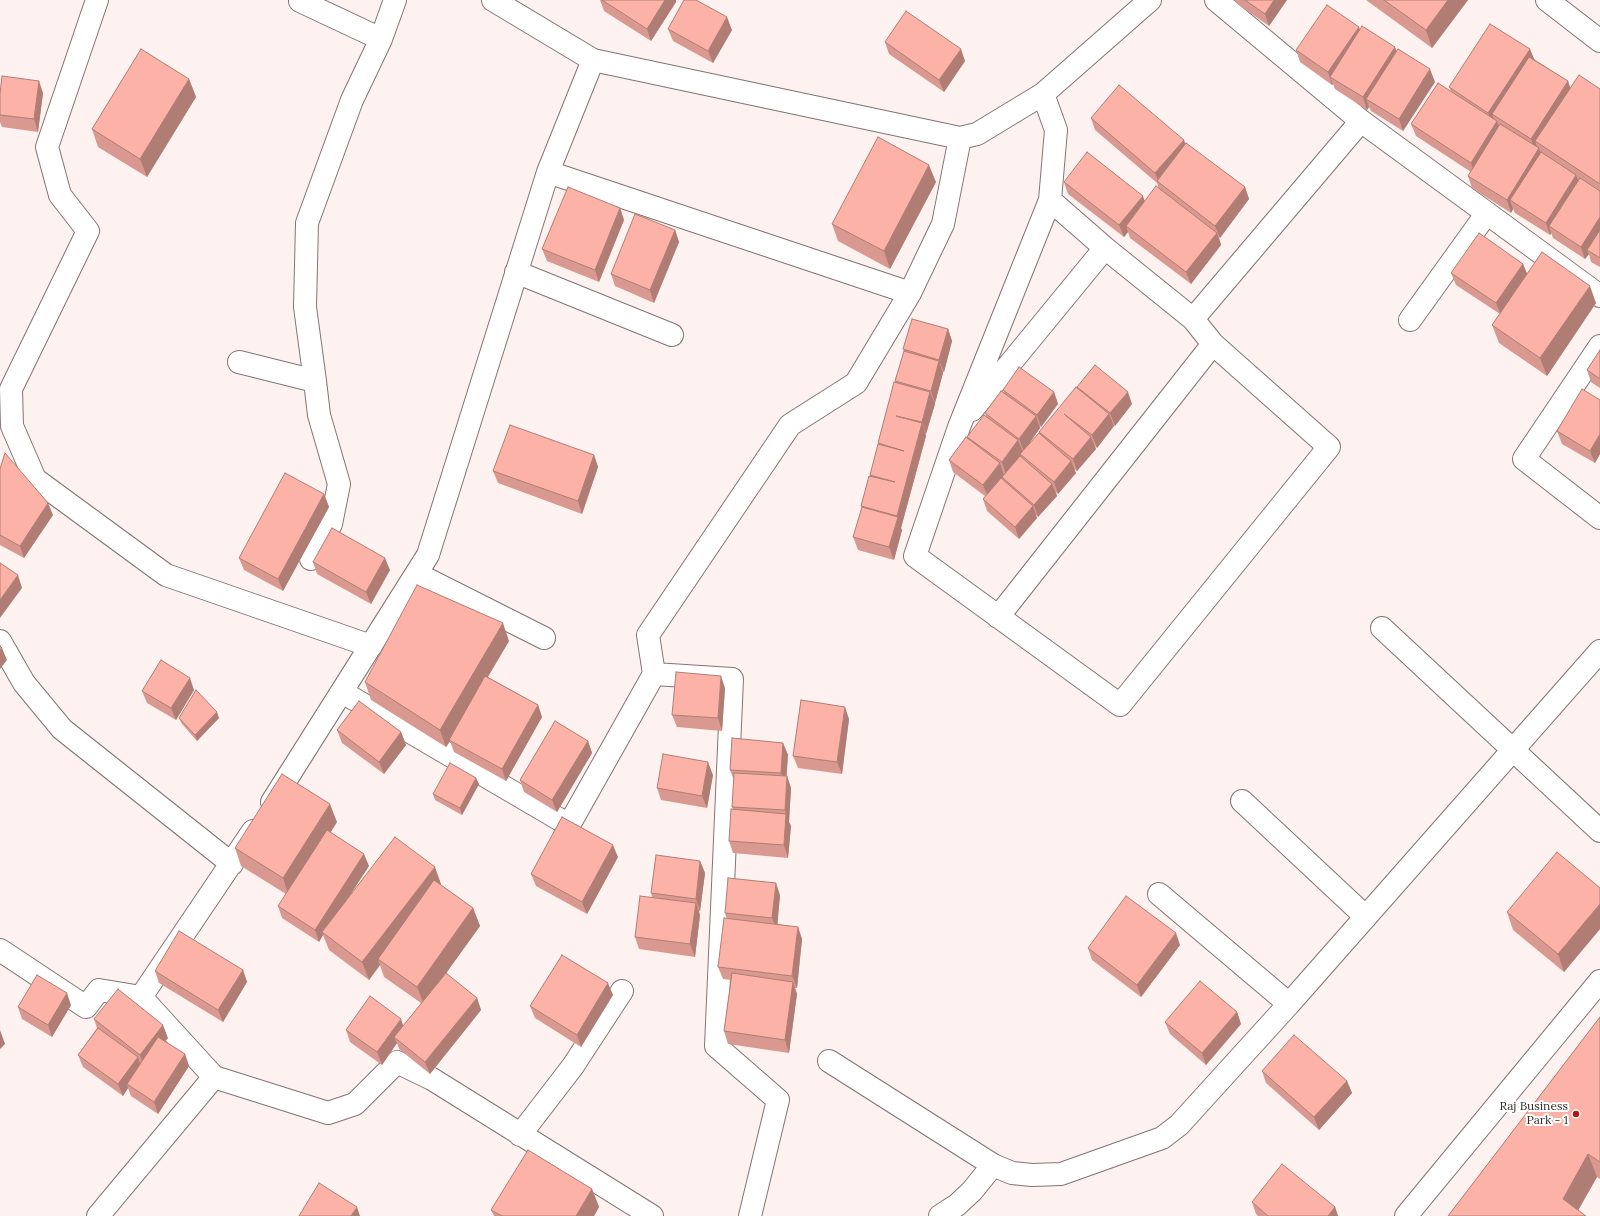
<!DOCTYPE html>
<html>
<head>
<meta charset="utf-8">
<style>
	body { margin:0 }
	canvas { display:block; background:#fdf2f0 }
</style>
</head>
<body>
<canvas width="1600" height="1216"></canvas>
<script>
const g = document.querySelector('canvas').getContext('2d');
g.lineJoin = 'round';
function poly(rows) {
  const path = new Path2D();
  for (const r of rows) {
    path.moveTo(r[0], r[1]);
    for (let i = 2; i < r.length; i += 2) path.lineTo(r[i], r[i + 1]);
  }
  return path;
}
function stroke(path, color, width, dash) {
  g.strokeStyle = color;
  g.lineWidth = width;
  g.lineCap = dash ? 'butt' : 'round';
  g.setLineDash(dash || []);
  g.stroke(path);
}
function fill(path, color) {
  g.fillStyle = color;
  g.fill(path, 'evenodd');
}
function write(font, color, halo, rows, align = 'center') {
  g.font = font + ' Lora,serif';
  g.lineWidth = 4;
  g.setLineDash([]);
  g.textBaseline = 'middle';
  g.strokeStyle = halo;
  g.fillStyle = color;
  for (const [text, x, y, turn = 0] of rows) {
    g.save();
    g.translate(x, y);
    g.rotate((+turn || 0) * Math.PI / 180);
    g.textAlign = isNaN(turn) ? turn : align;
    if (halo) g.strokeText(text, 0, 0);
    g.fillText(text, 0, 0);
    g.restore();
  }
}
const street = poly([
	[97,0,47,147,60,195,88,231,11,389,12,426,35,479,166,575,371,646],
	[1216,0,1361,121,1600,296],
	[1547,0,1600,41],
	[300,1,381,39],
	[1043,94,1056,130,1050,200,959,427,915,556,1120,705,1329,447,1213,344,1193,319,1105,248,1050,200],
	[548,172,910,293],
	[516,272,672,335],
	[1193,319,1361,121],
	[1410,320,1487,213],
	[1600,346,1524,459,1600,518],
	[239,362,315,381],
	[972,410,1105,248],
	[311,559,331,524,339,484,319,415,315,381,305,307,307,223,352,100,381,39,395,0],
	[417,574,544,638],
	[998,617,1213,344],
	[1382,628,1600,831],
	[0,641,24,683,62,729,232,864],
	[654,674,732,679,716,1046,778,1100,750,1216],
	[342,692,569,825,654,674,648,635,790,425,856,383,910,293,943,224,960,138],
	[1242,801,1366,917],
	[272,802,428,555,548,172,593,60],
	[253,831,141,997,214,1077,328,1113,355,1104,397,1062,432,1079,652,1216],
	[1159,894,1289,1004,1600,651],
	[0,950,86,1007,99,990,141,997],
	[829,1061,993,1165,1012,1173,1032,1175,1061,1174,1162,1138,1179,1125,1289,1004],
	[520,1135,573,1066,622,991],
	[98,1216,214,1077],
	[940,1216,957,1205,972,1191,993,1165],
	[1406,1216,1600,981]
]);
const secondary = poly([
	[493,0,593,60,960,138,977,134,1043,94,1150,0]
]);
const wall = poly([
	[600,0,676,0,676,2,651,41,604,11],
	[1235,0,1287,0,1269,26,1236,3],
	[1366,0,1468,0,1432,48],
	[668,29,732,30,713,63,673,41],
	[1360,29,1397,51,1435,82,1403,131,1371,111,1369,107,1367,110,1335,89,1333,84,1332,85,1300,62,1296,50],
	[885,42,965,61,944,92,889,54],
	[1534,59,1568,81,1570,88,1600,89,1600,267,1591,262,1589,254,1585,259,1553,238,1551,233,1550,235,1515,213,1513,209,1511,213,1472,188,1468,176,1471,172,1416,136,1411,124,1451,91,1449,87],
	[189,79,196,97,147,177,98,147,92,129],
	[43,93,38,132,2,127,0,122,0,94],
	[1091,118,1185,144,1245,187,1249,199,1220,238,1219,237,1221,245,1191,284,1130,238,1128,232,1124,237,1068,194,1064,182,1144,201,1159,189,1157,183,1095,130],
	[936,182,890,269,838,241,832,224],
	[620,208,624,220,599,282,547,261,542,249],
	[675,230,679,242,654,303,615,286,611,274],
	[1523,264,1527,274,1596,303,1547,376,1499,343,1492,325,1500,314,1456,285,1451,273],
	[948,329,952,341,944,372,943,372,943,373,935,403,934,403,935,404,926,434,926,436,901,528,902,530,894,560,858,550,853,537,862,508,861,506,870,476,870,475,879,445,878,443,904,351,903,349],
	[1600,350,1600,388,1591,382,1587,370],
	[1077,387,1132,404,1115,426,1113,424,1114,426,1097,448,1095,446,1096,449,1077,471,1074,469,1076,473,1058,494,1056,492,1057,496,1038,517,1036,515,1037,518,1019,539,987,511,983,499,985,496,953,472,949,460,968,439,967,437,986,416,985,413,1004,392,1003,390,1054,392,1058,404,1041,427,1040,426,1040,428,1026,448,1040,434,1039,432,1078,389],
	[1600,400,1600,454,1595,463,1562,444,1557,431],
	[594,455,598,467,582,514,498,483,493,471],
	[0,469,53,515,24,558,0,545],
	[324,494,329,507,283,591,244,570,239,558],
	[313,562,390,570,371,604,317,574],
	[509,641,488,677,538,705,542,717,506,781,454,752,450,741,446,747,371,700,365,682],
	[725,688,722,731,677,727,672,715],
	[194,690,176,720,147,703,142,691],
	[179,718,219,718,197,741,182,724],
	[849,719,842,774,798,768,793,756],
	[337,730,401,732,406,745,384,774,342,743],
	[588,741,592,753,557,812,524,792,520,780],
	[783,743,788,755,786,776,787,776,791,788,789,822,791,826,788,858,733,853,729,841,733,809,732,807,734,780,730,770],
	[713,775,707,808,661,800,657,788],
	[476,778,479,784,462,815,435,800,433,794],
	[337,822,331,832,369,866,346,900,441,884,441,885,473,908,480,926,446,973,477,998,481,1010,430,1074,399,1049,397,1043,382,1065,350,1042,346,1030,404,1025,421,1003,384,977,380,965,369,980,329,950,323,935,319,942,282,918,278,906,286,894,241,866,235,848],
	[618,857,587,914,536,886,531,874],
	[700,861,705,873,700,911,699,911,700,915,695,957,639,949,635,937,652,897,651,893],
	[1600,888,1600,929,1564,972,1513,930,1507,912],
	[780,895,777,924,798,927,802,939,797,988,795,988,797,994,789,1053,728,1044,724,1031,731,980,723,979,718,967,727,919,725,913],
	[1180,945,1141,997,1092,960,1088,948],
	[243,970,247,982,223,1022,159,983,155,971],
	[613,995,581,1047,535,1018,530,1006],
	[71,1005,52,1037,22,1019,18,1007],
	[1237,1012,1241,1024,1206,1065,1170,1034,1165,1022],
	[1600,1017,1600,1179,1597,1177,1578,1210,1448,1216],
	[94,1019,168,1038,165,1041,185,1054,189,1066,158,1114,131,1096,128,1088,123,1096,83,1067,78,1055,97,1028],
	[1262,1071,1347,1081,1352,1093,1319,1130,1266,1083],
	[592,1189,599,1207,594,1216,494,1216,491,1210],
	[1252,1202,1335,1207,1338,1216,1258,1216,1256,1214]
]);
const shadedWall = poly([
	[665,0,676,0,676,2,651,41,647,29],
	[1274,0,1287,0,1269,26,1265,14],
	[1448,0,1468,0,1432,48,1426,30],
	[727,17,732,30,713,63,708,51],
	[1359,27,1364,39,1330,77,1333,84,1332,85,1328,72],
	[1395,47,1400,59,1366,99,1369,107,1367,110,1363,97],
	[961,49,965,61,944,92,939,80],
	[1530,49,1535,61,1492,114,1495,121,1493,125,1488,113],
	[1430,69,1435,82,1403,131,1399,119],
	[189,79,196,97,147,177,140,159],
	[39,81,43,93,38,132,34,119],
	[1568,81,1572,93,1535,141,1537,147,1535,151,1531,139],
	[1497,121,1502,134,1475,175,1471,163],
	[1184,140,1188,152,1159,182,1155,173],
	[1539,148,1543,160,1510,200,1513,209,1511,213,1507,200],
	[929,165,936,182,890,269,884,251],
	[1576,175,1581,187,1549,226,1551,233,1550,235,1546,223],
	[1245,187,1249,199,1220,238,1215,226],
	[1143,196,1147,208,1126,226,1128,232,1124,237,1119,225],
	[620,208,624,220,599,282,595,270],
	[1600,217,1600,236,1587,250,1589,254,1585,259,1581,247],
	[675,230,679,242,654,303,650,290],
	[1217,233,1221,245,1191,284,1186,272],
	[1523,264,1528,276,1501,315,1496,303],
	[1590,286,1596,303,1547,376,1540,358],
	[948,329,952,341,944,372,939,360],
	[939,361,943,373,935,403,931,391],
	[930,392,935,404,926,434,922,422],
	[1054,392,1058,404,1041,427,1037,415],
	[1128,392,1132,404,1115,426,1110,413],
	[1109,414,1114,426,1097,448,1092,435],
	[1036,416,1040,428,1024,451,1019,439],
	[922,423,926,436,901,528,902,530,894,560,889,547,898,518,897,516],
	[1600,434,1600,454,1595,463,1590,451],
	[1091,437,1096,449,1077,471,1073,459],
	[1018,440,1023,452,1006,475,1002,462],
	[594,455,598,467,582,514,578,501],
	[1071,461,1076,473,1058,494,1054,482],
	[1000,463,1004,475,988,497,983,485],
	[1052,484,1057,496,1038,517,1034,505],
	[324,494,329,507,283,591,278,579],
	[48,503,53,515,24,558,20,546],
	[1033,506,1037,518,1019,539,1015,527],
	[385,558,390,570,371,604,366,592],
	[18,575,22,588,0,618,0,600],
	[503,623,509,641,450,740,449,740,450,741,446,747,440,730],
	[2,648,7,660,0,669,0,651],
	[721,676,725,688,722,731,718,718],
	[190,678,194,690,176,720,171,708],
	[538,705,542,717,506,781,502,769],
	[845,707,849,719,842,774,837,762],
	[217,712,219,718,197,741,195,735],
	[401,732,406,745,384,774,379,762],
	[588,741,592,753,557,812,552,800],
	[783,743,788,755,786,785,781,773],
	[708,762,713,775,707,808,702,796],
	[787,776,791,788,789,822,791,826,788,858,784,845,786,814,785,810],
	[476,778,479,784,462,815,460,808],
	[330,804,337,822,289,896,283,878],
	[613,845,618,857,587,914,582,902],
	[364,854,369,866,325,934,322,932,323,935,319,942,315,930],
	[700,861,705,873,700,911,696,899],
	[435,867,441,884,382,962,378,959,380,965,369,980,362,962],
	[776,883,780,895,777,930,772,918],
	[696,903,700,915,695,957,690,944],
	[1600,904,1600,929,1564,972,1558,954],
	[473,908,480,926,424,1004,417,987],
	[798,927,802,939,797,988,792,976],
	[1176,933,1180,945,1141,997,1137,985],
	[243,970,247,982,223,1022,218,1010],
	[793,982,797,994,789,1053,785,1040],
	[608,983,613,995,581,1047,577,1035],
	[67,993,71,1005,52,1037,48,1025],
	[477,998,481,1010,430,1074,425,1062],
	[1237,1012,1241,1024,1206,1065,1202,1053],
	[401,1019,405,1031,394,1037,397,1043,382,1065,377,1052],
	[163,1025,168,1038,144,1068,140,1055],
	[0,1030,5,1044,0,1049],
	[185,1054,189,1066,158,1114,154,1102],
	[138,1057,142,1069,127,1084,128,1088,123,1096,118,1084],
	[1347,1081,1352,1093,1319,1130,1314,1117],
	[1588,1154,1597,1177,1575,1216,1563,1199],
	[592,1189,599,1207,594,1216,576,1216],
	[357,1207,360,1216,351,1216],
	[1335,1207,1338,1216,1328,1216]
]);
const building = poly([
	[602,0,665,0,647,29,602,0],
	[684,0,696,0,727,17,708,51,668,29,684,0],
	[1245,0,1274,0,1265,14,1245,0],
	[1384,0,1448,0,1426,30,1384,0],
	[1327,5,1359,27,1328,72,1296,50,1327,5],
	[906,11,961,49,939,80,885,42,906,11],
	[1490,24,1530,49,1488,113,1449,87,1490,24],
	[1362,26,1395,47,1363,97,1330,77,1362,26],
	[141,49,189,79,140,159,92,129,141,49],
	[1398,49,1430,69,1399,119,1366,99,1398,49],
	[1529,57,1568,81,1531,139,1492,114,1529,57],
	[1579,75,1600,89,1600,184,1535,141,1579,75],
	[2,76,39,81,34,119,0,115,0,94,2,76],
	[1438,83,1497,121,1471,163,1411,124,1438,83],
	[1119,85,1184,140,1155,173,1091,118,1119,85],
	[1500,124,1539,148,1507,200,1468,176,1500,124],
	[878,137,929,165,884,251,832,224,878,137],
	[1186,143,1245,187,1215,226,1157,181,1186,143],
	[1087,152,1143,196,1119,225,1064,182,1087,152],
	[1541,152,1576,175,1546,223,1510,200,1541,152],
	[1580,178,1600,191,1600,217,1581,247,1549,226,1580,178],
	[1156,186,1217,233,1186,272,1126,226,1156,186],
	[568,187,620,208,595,270,542,249,568,187],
	[635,214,675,230,650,290,611,274,635,214],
	[1600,230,1600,258,1587,250,1600,230],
	[1479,233,1523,264,1496,303,1451,273,1479,233],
	[1542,252,1590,286,1540,358,1492,325,1542,252],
	[912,319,948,329,939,360,903,349,912,319],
	[1600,350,1600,379,1587,370,1600,350],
	[904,351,939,361,931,391,895,381,904,351],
	[1095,365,1128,392,1110,413,1077,387,1095,365],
	[1019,367,1054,392,1037,415,1003,390,1019,367],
	[894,382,930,392,922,422,896,416,922,423,897,516,861,506,869,476,895,482,870,475,878,444,904,451,878,443,894,382],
	[1076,387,1109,414,1092,435,1064,414,1091,437,1073,459,1039,432,1076,387],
	[1582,389,1600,400,1600,434,1590,451,1557,431,1582,389],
	[1001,391,1036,416,1019,439,985,413,1001,391],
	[984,415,1018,440,1002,462,967,437,984,415],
	[510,425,594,455,578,501,493,471,510,425],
	[1039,433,1071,461,1054,482,1020,454,1039,433],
	[966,437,1000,463,983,485,949,460,966,437],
	[5,453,48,503,20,546,0,535,0,469,5,453],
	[1020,456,1052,484,1034,505,1002,477,1020,456],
	[285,473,324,494,278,579,239,558,285,473],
	[1001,478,1033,506,1015,527,983,499,1001,478],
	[862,507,898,517,889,547,853,537,862,507],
	[332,528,385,558,366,592,313,562,332,528],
	[0,563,18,575,0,600,0,563],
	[417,585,503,623,440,730,365,682,417,585],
	[0,646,2,648,0,651,0,646],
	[161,660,190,678,171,708,142,691,161,660],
	[676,672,721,676,718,718,672,715,676,672],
	[485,676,538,705,502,769,449,740,485,676],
	[196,690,217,712,195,735,179,718,196,690],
	[801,700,845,707,837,762,793,756,801,700],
	[359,701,401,732,379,762,337,730,359,701],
	[555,721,588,741,552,800,520,780,555,721],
	[732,738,783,743,781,773,730,770,732,738],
	[663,754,708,762,702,796,657,788,663,754],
	[450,763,476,778,460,808,433,794,450,763],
	[734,773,787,776,785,810,732,807,734,773],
	[282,774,330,804,283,878,235,848,282,774],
	[731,809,786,814,784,845,729,841,731,809],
	[562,817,613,845,582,902,531,874,562,817],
	[327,830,364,854,315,930,278,906,327,830],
	[395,837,435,867,362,962,322,932,395,837],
	[1557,852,1600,888,1600,904,1558,954,1507,912,1557,852],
	[656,855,700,861,696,899,651,893,656,855],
	[728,878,776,883,772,918,725,913,728,878],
	[434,880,473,908,417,987,378,959,434,880],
	[640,896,696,903,690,944,635,937,640,896],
	[1126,896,1176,933,1137,985,1088,948,1126,896],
	[724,918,798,927,792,976,718,967,724,918],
	[179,931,243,970,218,1010,155,971,179,931],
	[562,955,608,983,577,1035,530,1006,562,955],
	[446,973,477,998,425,1062,394,1037,446,973],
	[732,973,793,982,785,1040,724,1031,732,973],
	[37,975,67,993,48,1025,18,1007,37,975],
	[1200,981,1237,1012,1202,1053,1165,1022,1200,981],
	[118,989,163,1025,140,1055,94,1019,118,989],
	[370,996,401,1019,377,1052,346,1030,370,996],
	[1600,1017,1600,1162,1588,1154,1563,1199,1586,1216,1448,1216,1600,1017],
	[98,1028,138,1057,118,1084,78,1055,98,1028],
	[1294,1035,1347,1081,1314,1117,1262,1071,1294,1035],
	[158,1037,185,1054,154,1102,127,1084,158,1037],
	[528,1150,592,1189,576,1216,502,1216,491,1210,528,1150],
	[1282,1164,1335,1207,1328,1216,1268,1216,1252,1202,1282,1164],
	[319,1183,357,1207,351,1216,299,1216,319,1183]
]);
const markers = [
	[1576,1114,4,"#ab1916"]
];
const poiNames = [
	["Raj Business",1568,1107],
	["Park - 1",1568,1121]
];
stroke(street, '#827573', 24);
stroke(secondary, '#827573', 24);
stroke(street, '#fff', 22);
stroke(secondary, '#fff', 22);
fill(wall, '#d99990');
fill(shadedWall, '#b07d75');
fill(building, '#fcb2a7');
stroke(building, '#b07d75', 1);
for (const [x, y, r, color] of markers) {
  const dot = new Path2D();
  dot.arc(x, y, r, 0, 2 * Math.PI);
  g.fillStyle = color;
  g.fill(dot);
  stroke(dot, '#fff', 1.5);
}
write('12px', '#342e2d', '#fff', poiNames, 'right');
</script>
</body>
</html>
